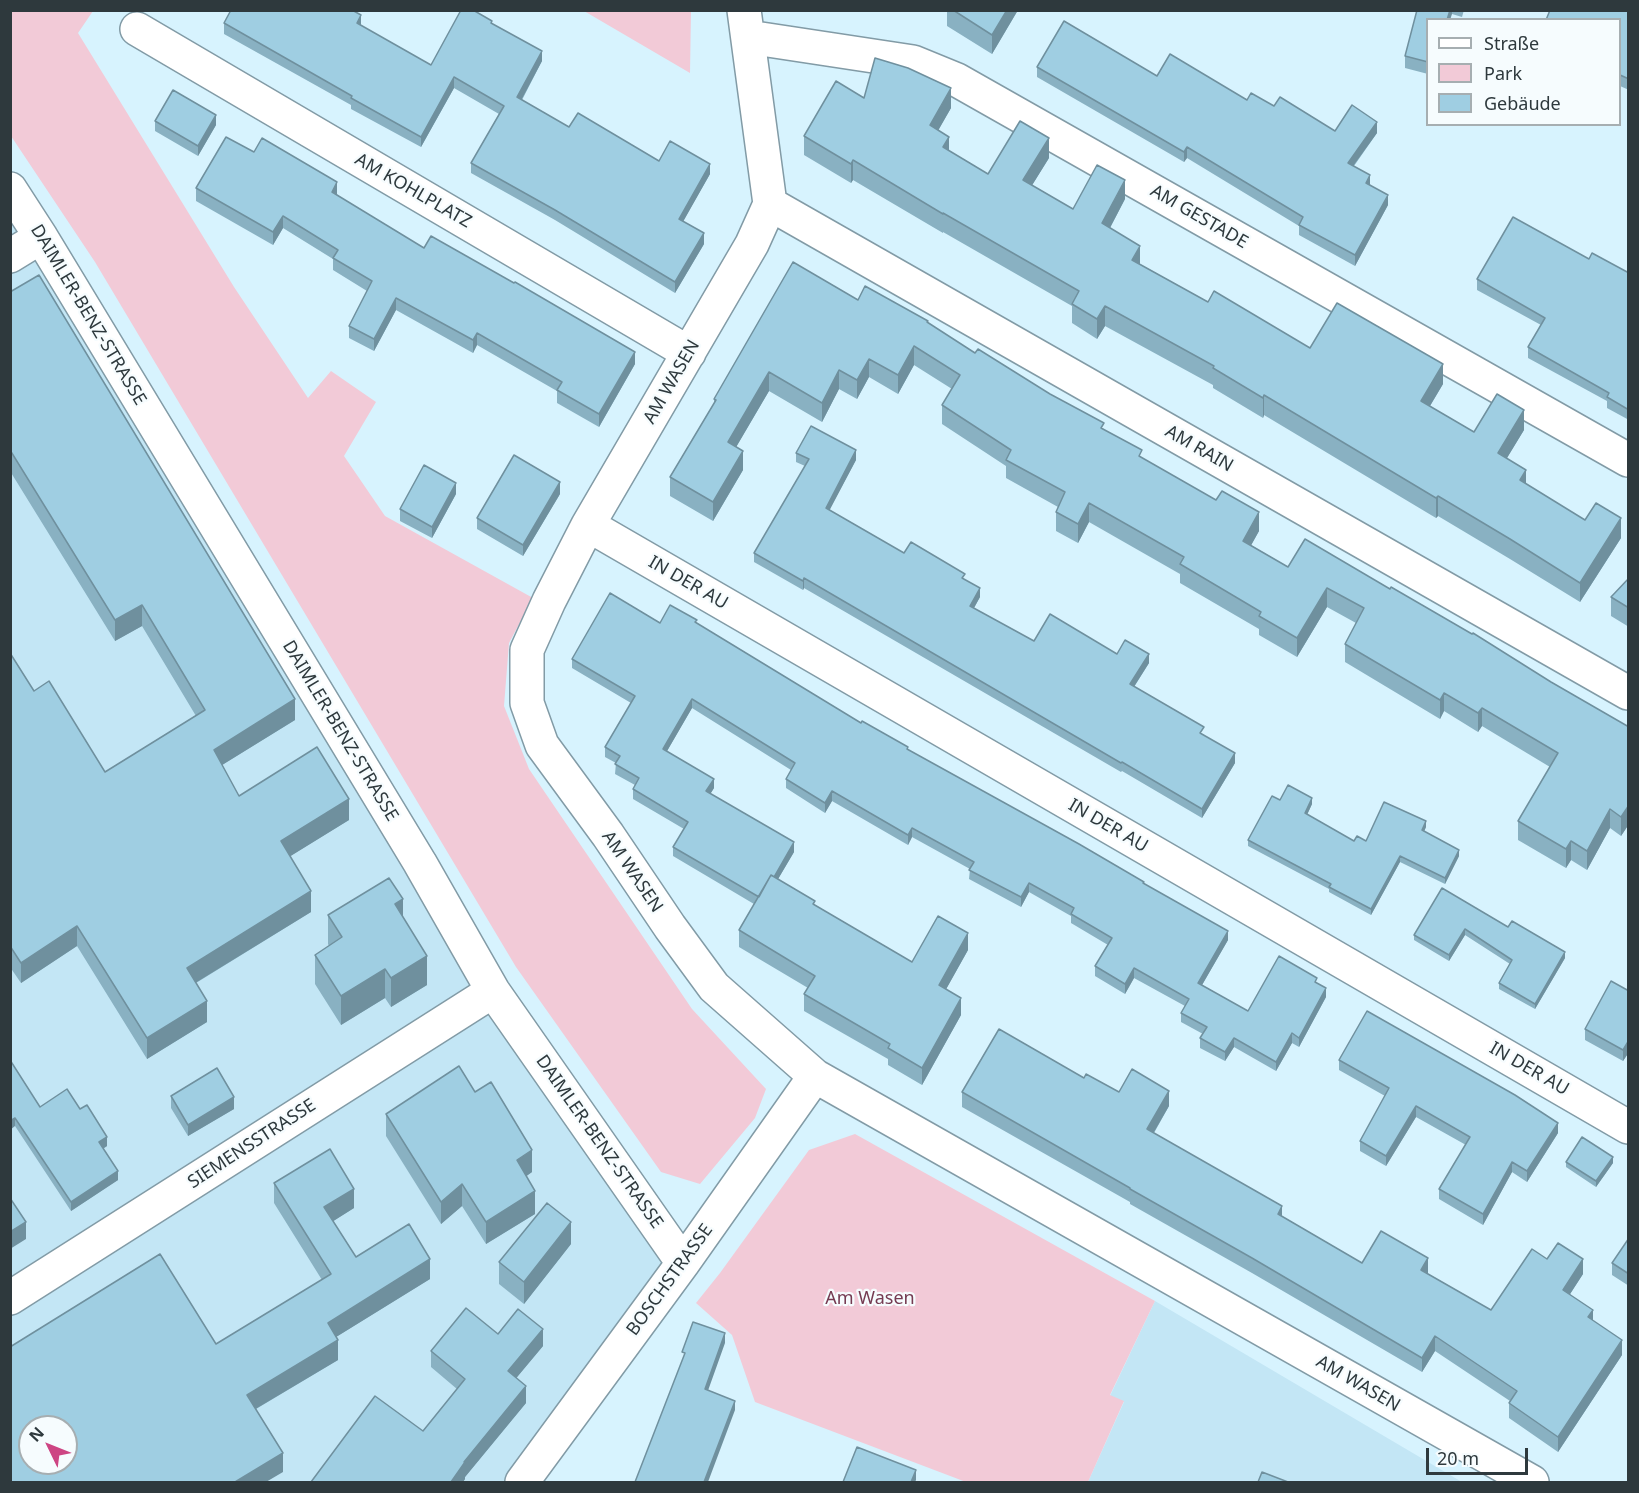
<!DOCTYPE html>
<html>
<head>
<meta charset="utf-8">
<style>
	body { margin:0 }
	#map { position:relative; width:1639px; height:1493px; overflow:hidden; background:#d7f3fe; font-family:"Noto Sans",sans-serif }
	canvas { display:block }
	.frame { position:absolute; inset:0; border:12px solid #2e393d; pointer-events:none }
	.legend { position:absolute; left:1426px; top:18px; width:195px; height:108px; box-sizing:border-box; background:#f6fcfe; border:2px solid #a6aeb1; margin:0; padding:8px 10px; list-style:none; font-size:18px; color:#2e393d }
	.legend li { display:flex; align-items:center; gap:12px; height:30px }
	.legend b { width:30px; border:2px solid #a6aeb1 }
	.north { position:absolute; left:18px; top:1415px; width:60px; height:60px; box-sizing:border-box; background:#f6fcfe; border:2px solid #a6aeb1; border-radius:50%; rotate:313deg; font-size:16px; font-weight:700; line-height:24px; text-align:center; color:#2e393d }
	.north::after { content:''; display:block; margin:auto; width:21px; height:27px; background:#cd4583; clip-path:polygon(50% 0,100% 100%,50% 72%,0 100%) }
	.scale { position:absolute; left:1426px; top:1448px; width:102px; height:27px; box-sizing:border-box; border:3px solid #2e393d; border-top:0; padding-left:8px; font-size:18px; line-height:21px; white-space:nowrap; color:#2e393d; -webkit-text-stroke:4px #f6fcfe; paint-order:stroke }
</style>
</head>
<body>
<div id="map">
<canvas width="1639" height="1493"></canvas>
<div class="frame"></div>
<ul class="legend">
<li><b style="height:8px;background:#fff"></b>Straße</li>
<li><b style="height:16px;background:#f2cad7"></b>Park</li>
<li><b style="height:16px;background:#9fcee2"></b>Gebäude</li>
</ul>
<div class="north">N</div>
<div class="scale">20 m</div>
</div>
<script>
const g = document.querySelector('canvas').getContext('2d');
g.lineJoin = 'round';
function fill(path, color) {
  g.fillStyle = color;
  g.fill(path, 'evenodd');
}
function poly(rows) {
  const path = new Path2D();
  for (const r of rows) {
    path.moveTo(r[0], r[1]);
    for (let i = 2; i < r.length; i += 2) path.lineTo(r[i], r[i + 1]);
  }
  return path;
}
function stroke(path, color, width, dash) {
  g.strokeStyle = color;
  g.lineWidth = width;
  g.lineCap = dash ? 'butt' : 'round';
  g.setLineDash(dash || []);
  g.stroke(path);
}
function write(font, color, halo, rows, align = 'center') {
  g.font = font + ' "Noto Sans",sans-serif';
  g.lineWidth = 4.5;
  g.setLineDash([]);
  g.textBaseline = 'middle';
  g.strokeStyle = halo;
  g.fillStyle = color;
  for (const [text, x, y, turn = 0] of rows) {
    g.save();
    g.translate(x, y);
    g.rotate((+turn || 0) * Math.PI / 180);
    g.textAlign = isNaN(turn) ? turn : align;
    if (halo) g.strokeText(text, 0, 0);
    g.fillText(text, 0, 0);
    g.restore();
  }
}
const built = poly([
	[11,204,683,1263,522,1482,11,1482],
	[30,1427,66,1427,66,1463,30,1463],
	[1155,1301,1462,1482,1088,1482,1124,1402,1110,1396]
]);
const green = poly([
	[10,11,93,11,78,33,234,287,308,398,331,371,376,402,344,456,385,516,533,598,509,643,504,706,529,769,692,1009,766,1089,755,1118,700,1184,661,1172,516,967,95,262,11,136],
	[584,11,691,11,690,73],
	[855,1134,1155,1301,1110,1395,1124,1401,1088,1482,966,1482,755,1402,732,1335,696,1303,720,1273,809,1150]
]);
const minor = poly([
	[744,10,770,204,752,244,588,525,549,601,527,650,527,703,542,745,608,835,670,927,714,987,815,1076,1532,1482],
	[137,29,689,353],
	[748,37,913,62,957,80,1628,460],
	[10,189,41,237,420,863,493,991,683,1263],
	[770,204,1628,693],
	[10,256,41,237],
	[588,525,1628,1127],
	[10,1298,493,991],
	[522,1482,683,1263,815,1076]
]);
const wall = poly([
	[947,10,1018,10,992,54,947,26],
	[1417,10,1464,10,1462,17,1452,14,1428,20,1428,74,1405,68,1405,56],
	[1629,10,1629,90,1620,86,1620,20],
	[224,23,361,26,431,65,492,24,542,61,522,100,569,127,659,161,710,174,683,221,704,244,675,293,555,220,471,173,471,163,499,114,454,88,421,147,351,109,351,105,224,34],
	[1037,67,1157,76,1274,106,1335,131,1377,133,1354,166,1388,205,1355,266,1299,235,1299,226,1187,158,1184,162,1037,77],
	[864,98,951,108,938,130,949,151,988,174,1049,158,1032,185,1073,209,1125,199,1110,228,1140,264,1208,302,1310,348,1443,384,1430,406,1474,432,1524,430,1506,459,1526,484,1585,520,1621,538,1580,602,1510,559,1438,516,1436,518,1264,415,1263,418,1213,388,1213,385,1105,326,1097,339,1072,323,1072,306,943,232,943,233,853,180,851,183,804,155,804,136],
	[155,121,216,125,198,156,155,131],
	[196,188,337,195,424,248,635,364,599,427,557,403,557,391,477,345,473,353,396,310,374,351,349,338,349,326,367,291,333,270,333,259,283,228,273,245,196,201],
	[1589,259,1629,273,1629,420,1607,408,1607,401,1528,358,1528,347,1541,325,1477,290,1477,279],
	[10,292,295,720,222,765,239,796,349,820,290,856,311,912,196,983,207,1022,147,1059,77,946,21,983,10,967,10,653,34,691,105,772,196,716,142,626,115,641,10,471],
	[858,300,928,323,975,353,1104,429,1142,458,1259,531,1251,545,1288,567,1390,589,1629,727,1629,824,1621,836,1610,828,1587,870,1571,860,1566,868,1518,840,1518,821,1550,767,1482,726,1478,732,1444,711,1440,719,1345,662,1345,644,1356,623,1327,607,1297,657,1259,635,1259,629,1180,583,1180,574,1089,522,1078,543,1056,531,1056,512,1058,507,1006,478,1006,466,942,424,942,405,952,389,914,365,898,394,869,377,857,399,839,389,822,422,769,391,736,447,743,470,713,521,670,496,670,477,714,403,714,399],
	[796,453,856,460,829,510,904,553,965,580,980,597,974,608,1034,641,1117,654,1149,663,1134,687,1204,735,1235,763,1202,818,1122,771,1121,772,804,588,803,590,754,562,754,553,805,466,796,462],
	[456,494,432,538,400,521,400,509],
	[560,494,523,556,477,529,477,518],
	[1629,578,1629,627,1611,616,1611,597],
	[660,623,697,623,861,723,1144,884,1228,940,1202,985,1248,1011,1317,983,1326,997,1299,1047,1292,1043,1276,1071,1234,1047,1225,1061,1200,1048,1200,1038,1203,1034,1181,1022,1181,1013,1185,1006,1134,978,1125,994,1095,976,1095,966,1108,945,1071,923,1071,916,1029,892,1021,907,969,879,970,869,912,837,908,845,832,801,825,813,786,788,786,779,791,770,692,708,667,751,714,788,710,794,794,852,778,879,815,905,912,962,968,950,946,989,961,1015,922,1085,888,1065,888,1059,804,1011,804,994,808,988,739,947,739,930,754,904,673,856,673,847,684,829,633,799,633,789,635,785,615,774,616,763,605,757,605,747,631,703,572,668,572,659],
	[1280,800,1312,804,1307,815,1354,841,1366,841,1426,827,1424,831,1459,856,1445,884,1400,862,1371,915,1329,892,1329,889,1248,846,1248,840],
	[1442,888,1508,927,1565,958,1535,1009,1499,989,1499,983,1510,964,1465,935,1449,961,1414,940,1414,935],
	[328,915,403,917,427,985,391,1007,385,998,341,1025,315,984,315,955,329,946,328,944],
	[1629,991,1629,1052,1623,1061,1585,1040,1585,1029],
	[10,1060,40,1107,80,1109,107,1146,103,1149,118,1180,71,1211,15,1126],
	[1339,1060,1558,1133,1527,1182,1512,1172,1483,1225,1439,1199,1439,1189,1466,1145,1416,1117,1386,1166,1360,1151,1360,1141,1385,1096,1339,1070],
	[1084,1078,1119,1092,1169,1106,1154,1133,1282,1216,1362,1263,1428,1273,1427,1273,1491,1310,1547,1259,1583,1274,1570,1294,1622,1355,1558,1452,1509,1418,1509,1403,1510,1401,1435,1351,1422,1372,1252,1273,1130,1204,1130,1202,962,1107,962,1092],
	[475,1092,532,1172,526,1176,535,1214,486,1244,462,1206,441,1224,386,1136,386,1114],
	[171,1096,234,1109,188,1136,171,1108],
	[1566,1162,1613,1163,1596,1187,1566,1167],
	[274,1183,354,1208,333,1221,356,1257,430,1279,336,1337,338,1360,256,1409,283,1472,216,1344,322,1280,274,1203],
	[1629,1238,1629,1286,1612,1275,1612,1263],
	[571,1244,524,1304,499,1284,499,1262],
	[498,1334,543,1346,516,1378,526,1403,465,1477,465,1479,463,1482,311,1482,423,1431,457,1389,431,1367,431,1351]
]);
const shadedWall = poly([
	[1007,10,1018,10,992,54,992,35],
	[1450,10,1452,10,1452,14,1450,20,1447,20],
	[361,15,361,26,357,23],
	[542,51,542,61,517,108,517,97],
	[454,77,454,88,421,147,421,137],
	[951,88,951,108,930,145,930,125],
	[216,115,216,125,198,156,198,146],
	[1377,122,1377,133,1348,173,1348,163],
	[949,137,949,157,943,147],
	[1049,138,1049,158,1023,200,1023,180],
	[1187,147,1187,158,1184,162,1184,152],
	[853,160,853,180,851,183,851,164],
	[710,164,710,174,679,229,679,219],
	[1370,175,1370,185,1366,183],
	[1125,180,1125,199,1102,243,1102,223],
	[337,182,337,195,332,192],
	[1388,195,1388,205,1355,266,1355,255],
	[283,216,283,228,273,245,273,232],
	[704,233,704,244,675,293,675,282],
	[1140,246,1140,265,1132,260],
	[396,298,396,310,374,351,374,339],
	[1105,306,1105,326,1097,339,1097,319],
	[477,333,477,345,473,353,473,340],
	[914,346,914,365,898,394,898,375],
	[635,352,635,364,599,427,599,414],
	[869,359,869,377,857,399,857,380],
	[1443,364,1443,384,1421,421,1421,401],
	[839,370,839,389,822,422,822,403],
	[769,372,769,391,728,461,728,442],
	[1264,395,1264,415,1263,418,1263,398],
	[1524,410,1524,430,1498,473,1498,453],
	[856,450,856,460,826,517,826,508],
	[743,451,743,470,713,521,713,502],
	[1526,470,1526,490,1520,480],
	[560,482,560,494,523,556,523,545],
	[456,483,456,494,432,538,432,527],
	[1438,496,1438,516,1436,518,1436,498],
	[1089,503,1089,522,1078,543,1078,524],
	[1259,512,1259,531,1243,560,1243,541],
	[1621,518,1621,538,1580,602,1580,583],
	[804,578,804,588,803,590,803,581],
	[980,588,980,597,970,615,970,606],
	[1327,588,1327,607,1297,657,1297,638],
	[142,605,142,626,115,641,115,620],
	[1149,654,1149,663,1130,693,1130,684],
	[1444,693,1444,711,1440,719,1440,700],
	[295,699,295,720,214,770,214,750],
	[692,699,692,708,663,758,663,749],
	[1482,708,1482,726,1478,732,1478,713],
	[1235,753,1235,763,1202,818,1202,809],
	[714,779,714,788,706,801,706,791],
	[832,791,832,801,825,813,825,803],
	[1312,798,1312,804,1305,819,1305,813],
	[349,799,349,820,281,862,281,841],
	[1629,805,1629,824,1621,836,1621,817],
	[1610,809,1610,828,1587,870,1587,851],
	[1426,821,1426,827,1422,836,1422,830],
	[912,828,912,837,908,845,908,835],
	[1571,841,1571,860,1566,868,1566,849],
	[794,842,794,852,761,908,761,898],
	[1459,850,1459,856,1445,884,1445,878],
	[1400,856,1400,862,1371,915,1371,909],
	[1029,883,1029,892,1021,907,1021,897],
	[311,891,311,912,187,988,187,968],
	[403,899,403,928,395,904],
	[77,926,77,946,21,983,21,963],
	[1465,929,1465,935,1449,961,1449,955],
	[1228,931,1228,940,1198,992,1198,983],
	[968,933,968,950,939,1002,939,985],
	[1565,952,1565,958,1535,1009,1535,1004],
	[427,956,427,985,391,1007,391,978],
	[1134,968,1134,978,1125,994,1125,984],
	[385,969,385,998,341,1025,341,996],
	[1326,988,1326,997,1299,1047,1299,1038],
	[961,998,961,1015,922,1085,922,1068],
	[207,1001,207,1022,147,1059,147,1038],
	[1292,1033,1292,1043,1276,1071,1276,1062],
	[1234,1038,1234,1047,1225,1061,1225,1052],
	[1629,1040,1629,1052,1623,1061,1623,1050],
	[1169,1091,1169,1106,1147,1144,1147,1129],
	[234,1097,234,1109,188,1136,188,1125],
	[1416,1106,1416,1117,1386,1166,1386,1156],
	[15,1118,15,1126,10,1130,10,1121],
	[1558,1123,1558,1133,1527,1182,1527,1171],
	[107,1137,107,1146,99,1151,99,1142],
	[532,1150,532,1172,517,1183,517,1160],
	[1613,1157,1613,1163,1596,1187,1596,1181],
	[1512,1162,1512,1172,1483,1225,1483,1214],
	[118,1171,118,1180,71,1211,71,1202],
	[462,1184,462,1206,441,1224,441,1202],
	[354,1189,354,1208,324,1227,324,1207],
	[535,1191,535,1214,486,1244,486,1222],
	[1282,1206,1282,1221,1278,1214],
	[26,1222,26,1239,10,1249,10,1232],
	[571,1222,571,1244,524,1304,524,1282],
	[1428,1258,1428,1273,1421,1285,1421,1270],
	[430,1259,430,1279,328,1342,328,1323],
	[1583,1259,1583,1274,1563,1305,1563,1290],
	[1593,1310,1593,1325,1588,1317],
	[543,1329,543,1346,508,1388,508,1371],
	[725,1333,725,1343,705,1399,705,1389],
	[1435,1336,1435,1351,1422,1372,1422,1358],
	[338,1340,338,1360,247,1414,247,1395],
	[1622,1340,1622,1355,1558,1452,1558,1437],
	[526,1386,526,1403,465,1477,465,1479,463,1482,451,1482,464,1462],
	[735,1401,735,1410,708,1482,704,1482],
	[283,1453,283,1472,266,1482,235,1482],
	[916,1470,916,1480,915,1482,911,1482]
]);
const building = poly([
	[231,10,352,10,361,15,357,23,431,65,461,10,473,10,492,21,491,23,542,51,517,97,569,127,578,113,659,161,670,141,710,164,679,219,704,233,675,282,555,210,471,163,504,106,454,77,421,137,351,98,352,96,224,23,231,10],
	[953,10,1007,10,992,35,953,10],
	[1417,10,1450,10,1447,20,1428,20,1428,62,1405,56,1417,10],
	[1550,10,1629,10,1629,79,1620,75,1620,20,1546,20,1550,10],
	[1064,21,1157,76,1170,54,1247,100,1251,93,1274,106,1280,97,1335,131,1352,105,1377,122,1348,163,1370,175,1366,183,1388,195,1355,255,1299,225,1303,217,1187,147,1184,152,1037,67,1064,21],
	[875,58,908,68,951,88,930,125,949,137,943,147,988,174,1020,121,1049,138,1023,180,1073,209,1097,165,1125,180,1102,223,1140,246,1132,260,1208,302,1214,291,1310,348,1337,303,1443,364,1421,401,1474,432,1497,394,1524,410,1498,453,1526,470,1520,480,1585,520,1596,503,1621,518,1580,583,1510,539,1438,496,1436,498,1264,395,1263,398,1213,368,1214,366,1105,306,1097,319,1072,304,1079,291,943,213,943,214,853,160,851,164,804,136,836,81,864,98,875,58],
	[173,90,216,115,198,146,155,121,173,90],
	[226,137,254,152,262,138,337,182,332,192,424,248,431,236,514,283,515,282,635,352,599,414,557,390,562,382,477,333,473,340,396,298,374,339,349,326,372,281,333,258,338,250,283,216,273,232,196,188,226,137],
	[1513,217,1589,259,1592,253,1629,273,1629,410,1607,397,1609,393,1528,347,1545,318,1477,279,1513,217],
	[793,262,858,300,865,286,928,321,927,322,975,353,978,349,1050,394,1104,423,1101,428,1142,450,1139,456,1216,500,1222,491,1259,512,1243,541,1288,567,1305,539,1390,589,1391,587,1472,634,1473,633,1551,682,1629,727,1629,805,1621,817,1610,809,1587,851,1571,841,1566,849,1518,821,1558,753,1482,708,1478,713,1444,693,1440,700,1345,644,1364,608,1327,588,1297,638,1259,616,1261,612,1180,564,1184,557,1089,503,1078,524,1056,512,1065,492,1006,460,1011,450,942,405,960,375,914,346,898,375,869,359,857,380,839,370,822,403,769,372,728,442,743,451,713,502,670,477,716,400,714,399,793,262],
	[39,275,295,699,214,750,239,796,317,747,349,799,281,841,311,891,187,968,207,1001,147,1038,77,926,21,963,10,946,10,653,34,691,49,681,105,772,205,710,142,605,115,620,10,450,10,292,39,275],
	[811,426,856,450,826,508,904,553,911,542,965,574,962,578,980,588,970,606,1034,641,1050,614,1117,654,1125,640,1149,654,1130,684,1204,727,1200,733,1235,753,1202,809,1122,762,1121,763,804,578,803,581,754,553,809,459,796,453,811,426],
	[514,455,560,482,523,545,477,518,514,455],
	[424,465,456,483,432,527,400,509,424,465],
	[1629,578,1629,608,1611,597,1629,578],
	[610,593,660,623,670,605,697,620,695,622,861,723,862,721,908,747,907,749,1079,844,1144,882,1143,883,1228,931,1198,983,1248,1011,1279,956,1317,978,1315,982,1326,988,1299,1038,1292,1033,1276,1062,1234,1038,1225,1052,1200,1038,1207,1027,1181,1013,1189,999,1134,968,1125,984,1095,966,1112,938,1071,914,1074,908,1029,883,1021,897,969,870,974,862,912,828,908,835,832,791,825,803,786,779,795,763,692,699,663,749,714,779,706,791,794,842,774,877,771,875,759,897,673,847,688,822,633,789,639,778,615,764,620,756,605,747,635,696,572,659,610,593],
	[1288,785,1312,798,1305,813,1354,841,1357,836,1366,841,1384,802,1426,821,1422,830,1459,850,1445,878,1400,856,1371,909,1329,887,1331,884,1248,840,1272,796,1280,800,1288,785],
	[771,875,815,901,813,904,912,962,938,916,968,933,939,985,961,998,922,1068,888,1048,890,1044,804,994,815,976,739,930,771,875],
	[389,878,403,899,395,904,427,956,391,978,385,969,341,996,315,955,342,937,328,915,389,878],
	[1442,888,1508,927,1512,921,1565,952,1535,1004,1499,983,1512,960,1465,929,1449,955,1414,935,1442,888],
	[1611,981,1629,991,1629,1040,1623,1050,1585,1029,1611,981],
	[1367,1011,1515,1095,1558,1123,1527,1171,1512,1162,1483,1214,1439,1189,1470,1137,1416,1106,1386,1156,1360,1141,1389,1088,1339,1060,1367,1011],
	[999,1029,1084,1078,1086,1074,1119,1092,1132,1069,1169,1091,1147,1129,1282,1206,1278,1214,1362,1263,1381,1231,1428,1258,1421,1270,1491,1310,1532,1249,1547,1259,1558,1243,1583,1259,1563,1290,1593,1310,1588,1317,1622,1340,1558,1437,1509,1403,1517,1391,1435,1336,1422,1358,1252,1258,1130,1189,1130,1188,962,1092,999,1029],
	[10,1060,40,1107,67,1089,80,1109,87,1105,107,1137,99,1142,118,1171,71,1202,15,1118,10,1121,10,1060],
	[459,1066,475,1092,491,1082,532,1150,517,1160,535,1191,486,1222,462,1184,441,1202,386,1114,459,1066],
	[217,1068,234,1097,188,1125,171,1096,217,1068],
	[1582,1137,1613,1157,1596,1181,1566,1162,1582,1137],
	[330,1149,354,1189,324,1207,356,1257,409,1224,430,1259,328,1323,338,1340,247,1395,283,1453,235,1482,10,1482,10,1347,160,1254,216,1344,331,1274,274,1183,330,1149],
	[30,1427,66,1427,66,1463,30,1463,30,1427],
	[10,1198,26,1222,10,1232,10,1198],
	[547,1203,571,1222,524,1282,499,1262,547,1203],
	[1629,1238,1629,1274,1612,1263,1629,1238],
	[466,1308,498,1334,518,1309,543,1329,508,1371,526,1386,464,1462,465,1462,451,1482,311,1482,375,1396,423,1431,465,1379,431,1351,466,1308],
	[693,1322,725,1333,705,1389,735,1401,704,1482,635,1482,685,1353,682,1352,693,1322],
	[857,1447,916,1470,911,1482,843,1482,857,1447],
	[1262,1472,1288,1482,1258,1482,1262,1472]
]);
const streetNames = [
	["AM KOHLPLATZ",413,191,30],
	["AM GESTADE",1199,217,30],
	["DAIMLER-BENZ-STRASSE",88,315,59],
	["AM WASEN",672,382,-60],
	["AM RAIN",1199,449,30],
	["IN DER AU",688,583,30],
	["DAIMLER-BENZ-STRASSE",340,731,59],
	["IN DER AU",1108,826,30],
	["AM WASEN",632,872,56],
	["IN DER AU",1529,1069,30],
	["DAIMLER-BENZ-STRASSE",599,1142,55],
	["SIEMENSSTRASSE",252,1144,-33],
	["BOSCHSTRASSE",670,1280,-54],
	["AM WASEN",1358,1384,30]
];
const parkNames = [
	["Am Wasen",870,1299]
];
fill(built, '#c3e6f5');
fill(green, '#f2cad7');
stroke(minor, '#829ba6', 36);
stroke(minor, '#fff', 33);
fill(wall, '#89b1c2');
fill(shadedWall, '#6f909e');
fill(building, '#9fcee2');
stroke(building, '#6f909e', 1.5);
write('18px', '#2e393d', '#f6fcfe', streetNames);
write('18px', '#753b52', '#f6fcfe', parkNames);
</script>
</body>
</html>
